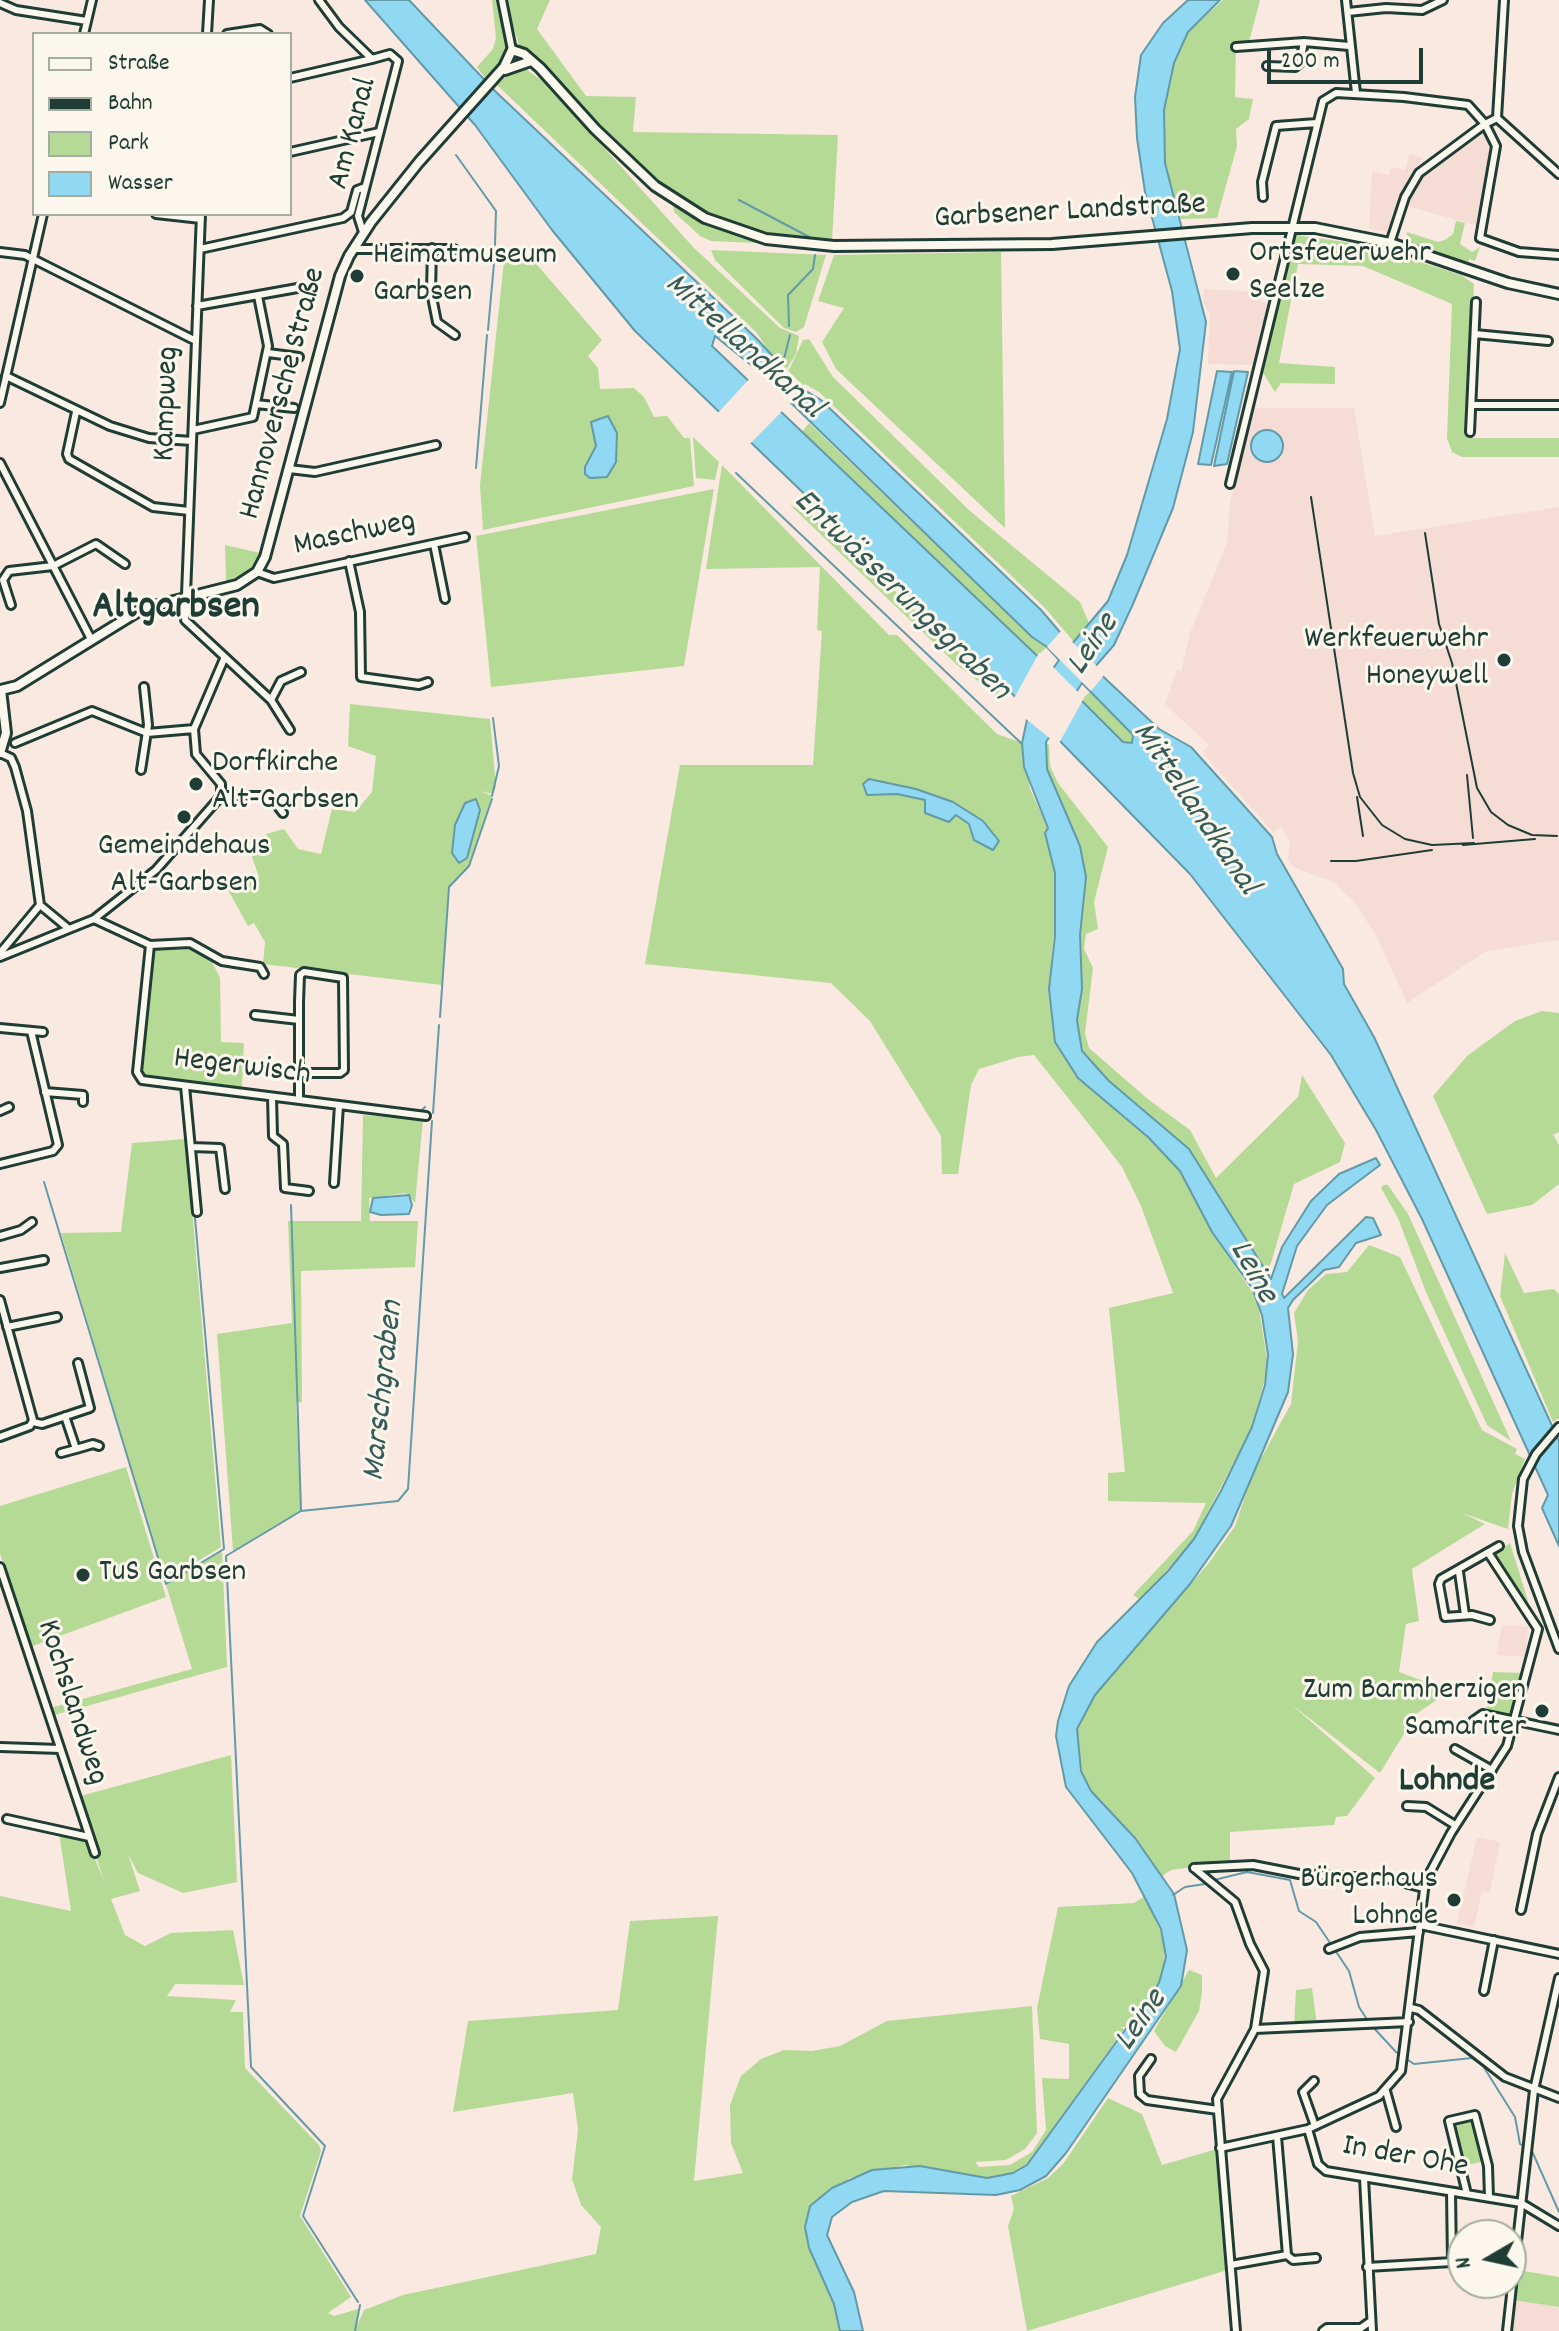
<!DOCTYPE html>
<html>
<head>
<meta charset="utf-8">
<style>
	body { margin:0 }
	#map { position:relative; width:1559px; height:2331px; overflow:hidden; background:#fae9e0; font-family:Dekko,sans-serif }
	canvas { display:block }
	.legend { position:absolute; left:32px; top:32px; width:260px; height:184px; box-sizing:border-box; background:#fbf7ec; border:2px solid #a3ada2; margin:0; padding:10px 14px; list-style:none; font-size:24px; color:#1f3d34 }
	.legend li { display:flex; align-items:center; gap:16px; height:40px }
	.legend b { width:40px; border:2px solid #a3ada2 }
	.north { position:absolute; left:1447px; top:2219px; width:80px; height:80px; box-sizing:border-box; background:#fbf7ec; border:2px solid #a3ada2; border-radius:50%; rotate:261deg; font-size:22px; font-weight:700; line-height:32px; text-align:center; color:#1f3d34 }
	.north::after { content:''; display:block; margin:auto; width:28px; height:36px; background:#1f3d34; clip-path:polygon(50% 0,100% 100%,50% 72%,0 100%) }
	.scale { position:absolute; left:1267px; top:48px; width:156px; height:36px; box-sizing:border-box; border:4px solid #1f3d34; border-top:0; padding-left:10px; font-size:24px; line-height:28px; white-space:nowrap; color:#1f3d34; -webkit-text-stroke:6px #fbf7ec; paint-order:stroke }
</style>
</head>
<body>
<div id="map">
<canvas width="1559" height="2331"></canvas>
<ul class="legend">
<li><b style="height:10px;background:#fbf7ec"></b>Straße</li>
<li><b style="height:10px;background:#1f3d34"></b>Bahn</li>
<li><b style="height:22px;background:#b5da95"></b>Park</li>
<li><b style="height:22px;background:#91d8f3"></b>Wasser</li>
</ul>
<div class="north">N</div>
<div class="scale">200 m</div>
</div>
<script>
const g = document.querySelector('canvas').getContext('2d');
g.lineJoin = 'round';
function fill(path, color) {
  g.fillStyle = color;
  g.fill(path, 'evenodd');
}
function poly(rows) {
  const path = new Path2D();
  for (const r of rows) {
    if (r.length === 3) {
      path.moveTo(r[0] + r[2], r[1]);
      path.arc(r[0], r[1], r[2], 0, 2 * Math.PI);
      continue;
    }
    path.moveTo(r[0], r[1]);
    for (let i = 2; i < r.length; i += 2) path.lineTo(r[i], r[i + 1]);
  }
  return path;
}
function stroke(path, color, width, dash) {
  g.strokeStyle = color;
  g.lineWidth = width;
  g.lineCap = dash ? 'butt' : 'round';
  g.setLineDash(dash || []);
  g.stroke(path);
}
function write(font, color, halo, rows, align = 'center') {
  g.font = font + ' Dekko,sans-serif';
  g.lineWidth = 6;
  g.setLineDash([]);
  g.textBaseline = 'middle';
  g.strokeStyle = halo;
  g.fillStyle = color;
  for (const [text, x, y, turn = 0] of rows) {
    g.save();
    g.translate(x, y);
    g.rotate((+turn || 0) * Math.PI / 180);
    g.textAlign = isNaN(turn) ? turn : align;
    if (halo) g.strokeText(text, 0, 0);
    g.fillText(text, 0, 0);
    g.restore();
  }
}
const built = poly([
	[1481,131,1493,148,1478,226,1407,206,1421,175],
	[1410,154,1423,158,1407,182,1393,222,1387,232,1369,228,1372,171,1389,175,1391,167,1405,170],
	[1204,289,1243,291,1262,296,1261,302,1269,304,1264,323,1261,323,1255,365,1208,364,1210,314,1203,302],
	[1252,408,1354,408,1375,536,1559,507,1559,940,1486,951,1407,1003,1377,937,1355,903,1333,882,1293,867,1288,859,1290,842,1281,826,1273,832,1202,752,1209,745,1165,704,1177,669,1181,672,1190,633,1227,543,1230,503],
	[1502,1625,1528,1627,1526,1657,1496,1655],
	[1477,1837,1500,1842,1490,1892,1482,1891,1474,1927,1457,1923],
	[1513,2300,1559,2307,1559,2331,1510,2331]
]);
const green = poly([
	[492,0,496,0,506,45,503,58,486,79,477,67,493,49,496,38],
	[505,0,550,0,537,29,586,96,636,97,633,132,838,135,832,241,768,236,735,227,668,193,622,152,541,63,520,48],
	[1223,0,1260,0,1249,42,1236,45,1235,97,1253,99,1249,119,1236,129,1237,146,1217,218,1181,219,1165,163,1164,110,1174,63,1188,32],
	[523,67,548,85,693,247,780,328,799,336,796,354,786,370,773,358,757,333,497,85,507,73],
	[673,204,707,222,757,243,711,241,700,236,674,212],
	[1456,221,1465,223,1460,244,1472,252,1480,247,1475,261,1469,259,1468,264,1412,244,1407,239,1407,232,1438,242,1445,240,1453,234],
	[1295,235,1366,245,1461,275,1474,284,1467,438,1559,438,1559,457,1462,457,1452,452,1447,438,1452,304,1363,266,1298,264,1279,363,1335,367,1335,384,1281,383,1275,392,1262,371],
	[711,250,826,255,804,327,796,332,784,328,715,260],
	[1001,252,1005,528,836,369,822,342,844,308,818,301,834,255],
	[533,260,602,340,588,356,598,368,600,389,634,388,644,397,654,417,667,416,684,438,690,438,694,486,483,530,480,485,504,261],
	[809,339,833,377,970,511,1080,602,1089,623,1074,642,1045,608,819,392,805,384,802,386,788,372,803,340],
	[809,423,1032,637,1047,647,1037,656,1025,645,802,432],
	[693,437,719,462,715,480,696,478],
	[722,465,889,635,897,635,997,734,1022,743,1030,789,1048,828,1045,833,1055,873,1057,903,1051,962,1078,1078,1148,1137,1180,1171,1212,1232,1258,1301,1268,1367,1252,1427,1194,1539,1141,1600,1133,1595,1193,1531,1206,1503,1108,1501,1108,1473,1125,1472,1109,1308,1173,1293,1141,1206,1122,1167,1095,1132,1034,1055,1018,1057,979,1069,971,1085,958,1174,942,1174,941,1136,870,1021,831,983,645,964,680,765,813,765,822,631,817,630,820,567,706,569],
	[714,489,684,666,491,687,476,536],
	[790,505,818,518,1000,691,996,695,957,665],
	[225,545,260,553,249,571,226,582],
	[1091,691,1133,736,1132,743,1123,742,1081,700],
	[350,704,490,719,496,787,493,794,480,791,492,796,469,866,449,887,442,985,263,964,265,942,254,923,248,926,228,890,259,877,252,857,256,844,268,839,266,834,284,829,298,849,321,854,332,809,355,812,372,792,376,756,348,746],
	[1046,742,1049,745,1050,766,1058,783,1108,847,1094,902,1098,929,1086,934,1084,949,1093,968,1085,1033,1089,1048,1149,1100,1190,1130,1216,1178,1298,1097,1302,1075,1345,1143,1340,1162,1294,1184,1269,1270,1272,1280,1189,1149,1109,1081,1082,1051,1077,1020,1082,989,1080,935,1086,877,1080,846,1047,769],
	[153,947,190,948,212,962,220,978,221,1042,244,1043,242,1088,135,1075],
	[1542,1011,1559,1013,1559,1132,1553,1135,1559,1145,1559,1184,1532,1205,1487,1214,1433,1096,1467,1056,1515,1021],
	[363,1115,423,1120,415,1203,406,1193,369,1198,370,1221,418,1221,415,1267,301,1271,302,1402,296,1403,301,1511,233,1551,217,1334,292,1323,288,1221,361,1221],
	[186,1139,221,1547,165,1581,61,1233,121,1232,132,1143],
	[1383,1185,1388,1185,1408,1214,1511,1441,1487,1425,1426,1292,1398,1218,1381,1188],
	[1369,1245,1400,1257,1482,1430,1517,1449,1515,1454,1525,1459,1512,1494,1508,1529,1462,1513,1485,1524,1412,1569,1419,1621,1406,1624,1399,1672,1442,1688,1438,1699,1416,1714,1380,1773,1291,1704,1375,1778,1347,1816,1336,1817,1334,1825,1230,1832,1230,1862,1171,1870,1162,1876,1135,1838,1091,1791,1081,1771,1077,1729,1095,1695,1208,1564,1235,1526,1253,1473,1291,1404,1298,1341,1294,1313,1308,1290,1326,1274,1347,1272],
	[1505,1253,1524,1293,1554,1289,1559,1294,1559,1418,1553,1422,1500,1296],
	[126,1467,166,1597,30,1647,0,1553,0,1506],
	[1510,1543,1529,1604,1493,1555],
	[222,1551,227,1667,51,1716,50,1708,192,1669,166,1585],
	[1493,1672,1521,1673,1511,1713,1506,1716,1486,1712],
	[231,1755,237,1882,183,1893,138,1873,128,1854,140,1891,111,1899,125,1935,145,1946,171,1933,233,1930,244,1985,175,1984,167,1996,236,2000,230,2012,243,2012,245,2068,319,2145,321,2151,300,2216,351,2297,328,2313,334,2316,358,2309,356,2328,364,2310,403,2295,596,2254,601,2227,581,2205,572,2179,578,2130,573,2093,453,2112,468,2021,618,2010,630,1921,718,1916,694,2181,743,2173,731,2143,730,2105,741,2076,761,2059,784,2050,812,2051,840,2046,887,2021,1032,2006,1037,2133,1025,2149,1006,2160,975,2162,979,2167,1010,2165,1032,2152,1046,2130,1042,2078,1069,2079,1069,2044,1040,2039,1037,2008,1058,1907,1134,1903,1145,1896,1165,1942,1164,1970,1156,1991,1126,2027,1120,2027,1124,2029,1027,2165,1013,2173,987,2178,905,2165,849,2178,809,2248,834,2304,840,2331,0,2331,0,1896,71,1911,59,1833,87,1839,104,1881,77,1797],
	[1189,1970,1202,1975,1202,1992,1199,2011,1176,2052,1165,2046,1154,2031],
	[1312,1988,1317,2025,1294,2027,1296,1990],
	[1108,2098,1142,2114,1162,2165,1220,2148,1231,2269,1027,2331,1008,2226,1014,2209,1011,2196,1048,2178,1063,2164],
	[1470,2119,1475,2119,1485,2161,1463,2166,1452,2123],
	[1518,2270,1559,2277,1559,2307,1513,2300]
]);
const water = poly([
	[365,0,409,0,496,92,757,339,803,389,821,400,1041,610,1071,645,1108,601,1127,555,1167,419,1180,349,1172,291,1145,192,1137,138,1135,97,1141,55,1163,23,1188,0,1220,0,1188,32,1174,63,1164,110,1165,163,1206,322,1193,432,1173,508,1133,604,1114,645,1094,668,1159,729,1191,747,1272,837,1277,854,1343,969,1344,984,1374,1037,1559,1441,1559,1546,1542,1508,1548,1495,1422,1219,1376,1130,1331,1055,1190,874,1052,733,1046,742,1047,769,1080,846,1086,877,1080,935,1082,989,1077,1020,1082,1051,1109,1081,1189,1149,1271,1279,1282,1247,1311,1201,1339,1174,1376,1158,1380,1165,1327,1205,1297,1246,1282,1294,1284,1298,1366,1217,1373,1218,1381,1235,1356,1243,1339,1267,1324,1270,1293,1300,1288,1308,1293,1354,1288,1392,1231,1526,1190,1584,1095,1695,1077,1729,1081,1771,1091,1791,1135,1838,1174,1894,1187,1950,1181,1986,1066,2153,1046,2176,1020,2190,996,2195,884,2191,852,2202,832,2217,827,2235,854,2292,863,2331,840,2331,834,2304,809,2248,805,2227,810,2206,832,2188,872,2170,920,2166,987,2178,1013,2173,1027,2165,1159,1983,1166,1957,1161,1929,1132,1873,1066,1787,1056,1736,1058,1721,1069,1686,1097,1642,1168,1571,1194,1539,1221,1491,1252,1427,1265,1385,1268,1355,1262,1315,1252,1288,1212,1232,1180,1171,1148,1137,1078,1078,1055,1042,1049,989,1055,936,1055,873,1045,833,1048,828,1024,767,1022,743,1029,710,635,331,552,230,475,125,365,0],
	[715,336,756,369,1032,637,1047,647,1059,660,1052,670,712,346,715,336],
	[1082,683,1133,735,1132,743,1123,742,1075,694,1082,683],
	[1217,371,1232,372,1211,465,1198,464,1217,371],
	[1234,371,1248,372,1227,464,1214,466,1234,371],
	[608,416,617,433,616,462,607,477,590,478,585,474,585,467,596,446,591,422,608,416],
	[1267,446,16],
	[869,779,916,789,953,802,983,821,999,841,993,850,974,840,969,824,956,815,949,822,925,813,925,800,897,794,867,795,863,784,869,779],
	[476,799,480,810,467,858,459,863,452,853,455,825,465,803,476,799],
	[409,1195,412,1205,409,1214,381,1215,370,1212,373,1198,409,1195]
]);
const pier = poly([
	[773,356,805,387,789,404,756,373],
	[751,377,784,409,748,446,716,415],
	[1061,631,1105,674,1091,691,1047,647],
	[1039,653,1084,698,1058,745,1026,719,1024,711,1013,700]
]);
const stream = poly([
	[456,155,496,211,495,245],
	[739,200,813,239],
	[789,326,788,295,813,269,815,255],
	[488,330,495,252],
	[784,359,790,335],
	[476,468,487,335],
	[736,473,1022,744],
	[492,796,499,766,493,718],
	[440,1017,449,887,469,866,492,799],
	[363,1105,421,1111,425,1107],
	[433,1113,439,1025],
	[44,1182,166,1584,224,1549,195,1218],
	[291,1205,301,1510],
	[1214,1880,1247,1872,1290,1880,1299,1911,1316,1922,1349,1971,1359,2007,1368,2021],
	[1173,1895,1185,1887,1205,1884],
	[1372,2026,1396,2052,1414,2064,1472,2058,1483,2066,1515,2117,1520,2144,1532,2151,1559,2212],
	[358,2302,303,2216,325,2146,251,2067,226,1556,301,1511,398,1501,408,1489,432,1121],
	[355,2331,360,2305]
]);
const minor = poly([
	[319,0,339,27,372,59,390,54,398,61,358,216,363,232],
	[502,0,512,50],
	[1346,0,1356,93],
	[0,3,16,10,87,21],
	[1348,12,1386,8,1422,10,1443,0],
	[84,34,92,0],
	[207,34,209,0],
	[227,34,260,29,268,34],
	[1236,47,1304,42,1349,46],
	[1267,66,1295,67,1300,63,1304,42],
	[290,78,372,59],
	[1497,118,1504,0],
	[1497,118,1559,174],
	[290,152,379,132],
	[1263,197,1262,182,1276,126,1317,123],
	[156,214,201,219],
	[201,214,185,620,271,700,290,730],
	[1390,243,1405,197,1419,173,1485,124,1496,146,1480,238,1519,252,1559,255],
	[432,248,431,292,437,322,455,335],
	[200,249,343,218,351,212,357,190,365,187],
	[353,249,454,249],
	[0,252,25,255,196,341],
	[197,306,303,287],
	[1475,334,1548,341],
	[268,353,299,357],
	[6,376,110,426,149,438,192,441],
	[0,403,43,214],
	[256,404,294,408],
	[1472,405,1559,405],
	[76,412,67,454,69,459,153,507,189,511],
	[193,430,253,417,268,346,258,296],
	[1470,432,1476,302],
	[0,463,91,639],
	[289,469,315,472,436,445],
	[1230,484,1323,101,1336,93,1404,97,1468,105,1485,124,1497,118],
	[434,544,445,599],
	[349,561,360,612,361,677,419,685,428,682],
	[257,572,274,578,465,537],
	[11,605,3,580,9,571,53,566,96,544,125,564],
	[271,700,281,681,301,672],
	[15,743,92,711,147,733,194,729],
	[0,753,11,758,15,767,27,811,40,905,69,929,94,919,156,870,221,796,221,784,196,754,194,729,224,659],
	[141,770,148,725,144,687],
	[221,796,270,796,283,813],
	[94,919,150,945,137,1072,142,1080,426,1116],
	[150,945,190,943,222,961,260,967,264,974],
	[0,953,40,905],
	[0,957,69,929],
	[255,1015,299,1020],
	[0,1028,43,1032],
	[185,1086,197,1212],
	[45,1092,83,1095,83,1102],
	[272,1097,273,1136,283,1144,285,1188,309,1191],
	[299,1100,299,1002,300,975,304,972,343,978,344,1070,340,1073,299,1073],
	[0,1111,9,1107],
	[191,1147,220,1148,225,1189],
	[0,1164,53,1151,58,1145,31,1031],
	[334,1183,339,1105],
	[0,1236,21,1230,32,1222],
	[0,1268,44,1260],
	[0,1300,33,1420,30,1426,0,1437],
	[7,1327,57,1317],
	[65,1416,76,1449,93,1444,99,1446],
	[33,1422,42,1424,90,1408,78,1363],
	[1559,1427,1536,1454,1523,1479,1518,1526,1523,1552,1559,1649],
	[61,1453,76,1449],
	[0,1567,95,1853],
	[1459,1572,1465,1615],
	[1490,1620,1472,1615,1445,1617,1439,1584,1441,1579,1499,1546],
	[1473,1721,1483,1714,1559,1730],
	[0,1747,60,1749],
	[1455,1749,1492,1770],
	[1407,1806,1426,1807,1455,1825],
	[7,1819,89,1837],
	[1194,1868,1235,1902,1250,1944,1264,1971,1255,2029,1217,2099,1236,2331],
	[1194,1868,1253,1865,1299,1874,1389,1879,1424,1888],
	[1521,1910,1537,1834,1559,1777],
	[1420,1925,1559,1954],
	[1329,1949,1360,1937,1419,1932],
	[1484,1991,1494,1940],
	[1411,2008,1419,2010,1505,2077,1559,2098],
	[1255,2029,1409,2022],
	[1151,2059,1139,2076,1140,2094,1147,2100,1218,2110],
	[1314,2081,1303,2092,1315,2126],
	[1386,2091,1396,2127],
	[1308,2129,1318,2164,1326,2171,1521,2203,1559,2226],
	[1220,2148,1308,2129,1379,2096,1401,2071,1425,1882,1451,1833,1507,1746,1538,1629,1489,1554],
	[1364,2178,1372,2331],
	[1467,2194,1449,2121,1475,2115,1488,2166,1489,2197],
	[1287,2255,1293,2260,1316,2258],
	[1231,2265,1287,2255,1277,2136],
	[1367,2267,1452,2262,1451,2192],
	[1323,2331,1327,2328,1361,2328,1371,2321],
	[1507,2331,1534,2090,1559,1978]
]);
const major = poly([
	[505,70,531,61],
	[0,753,6,733,1,690,17,686,142,609,237,585,257,572,265,557,340,276,349,256,371,222,419,162,504,67,512,50,524,54,540,68,595,129,655,186,705,218,766,239,834,246,1052,244,1252,228,1315,228,1390,243,1508,283,1559,294]
]);
const rail = poly([
	[1311,497,1353,773,1360,797,1382,825,1405,839,1432,845,1474,843],
	[1425,533,1439,624,1452,663,1477,788,1491,812,1508,825,1532,835,1557,836],
	[1467,775,1473,838],
	[1357,797,1363,836],
	[1463,845,1535,839],
	[1331,861,1356,861,1432,850]
]);
const markers = [
	[1233,274,8,"#1f3d34"],
	[357,276,8,"#1f3d34"],
	[1504,660,8,"#1f3d34"],
	[196,784,8,"#1f3d34"],
	[184,817,8,"#1f3d34"],
	[83,1575,8,"#1f3d34"],
	[1542,1711,8,"#1f3d34"],
	[1454,1900,8,"#1f3d34"]
];
const streetNames = [
	["Am Kanal",355,134,-75],
	["Garbsener Landstraße",1070,214,-3],
	["Hannoversche Straße",285,394,-75],
	["Kampweg",169,404,-88],
	["Maschweg",355,536,-12],
	["Hegerwisch",242,1069,7],
	["Kochslandweg",70,1703,72],
	["In der Ohe",1405,2159,10]
];
const poiNames = [
	["Ortsfeuerwehr",1249,256],
	["Seelze",1249,293],
	["Heimatmuseum",373,258],
	["Garbsen",373,295],
	["Werkfeuerwehr",1488,642,"right"],
	["Honeywell",1488,679,"right"],
	["Dorfkirche",212,766],
	["Alt-Garbsen",212,803],
	["Gemeindehaus",184,849,"center"],
	["Alt-Garbsen",184,886,"center"],
	["TuS Garbsen",99,1575],
	["Zum Barmherzigen",1526,1693,"right"],
	["Samariter",1526,1730,"right"],
	["Bürgerhaus",1438,1882,"right"],
	["Lohnde",1438,1919,"right"]
];
const waterNames = [
	["Mittellandkanal",742,348,42],
	["Entwässerungsgraben",900,597,44],
	["Leine",1095,646,-56],
	["Mittellandkanal",1193,810,56],
	["Leine",1251,1273,61],
	["Marschgraben",386,1391,-84],
	["Leine",1143,2022,-55]
];
const quarterNames = [
	["Lohnde",1447,1784]
];
const districtNames = [
	["Altgarbsen",176,611]
];
fill(built, '#f5dcd5');
fill(green, '#b5da95');
fill(water, '#91d8f3');
stroke(water, '#639aa7', 2);
fill(pier, '#fae9e0');
stroke(stream, '#639aa7', 2);
stroke(minor, '#1f3d34', 12);
stroke(major, '#1f3d34', 14);
stroke(minor, '#fbf7ec', 6);
stroke(major, '#fbf7ec', 8);
stroke(rail, '#1f3d34', 2);
for (const [x, y, r, color] of markers) {
  const dot = new Path2D();
  dot.arc(x, y, r, 0, 2 * Math.PI);
  g.fillStyle = color;
  g.fill(dot);
  stroke(dot, '#fbf7ec', 3);
}
write('32px', '#1f3d34', '#fbf7ec', streetNames);
write('32px', '#1f3d34', '#fbf7ec', poiNames, 'left');
write('italic 34px', '#365c5a', '#fbf7ec', waterNames);
write('bold 36px', '#1f3d34', '#fbf7ec', quarterNames);
write('bold 40px', '#1f3d34', '#fbf7ec', districtNames);
</script>
</body>
</html>
